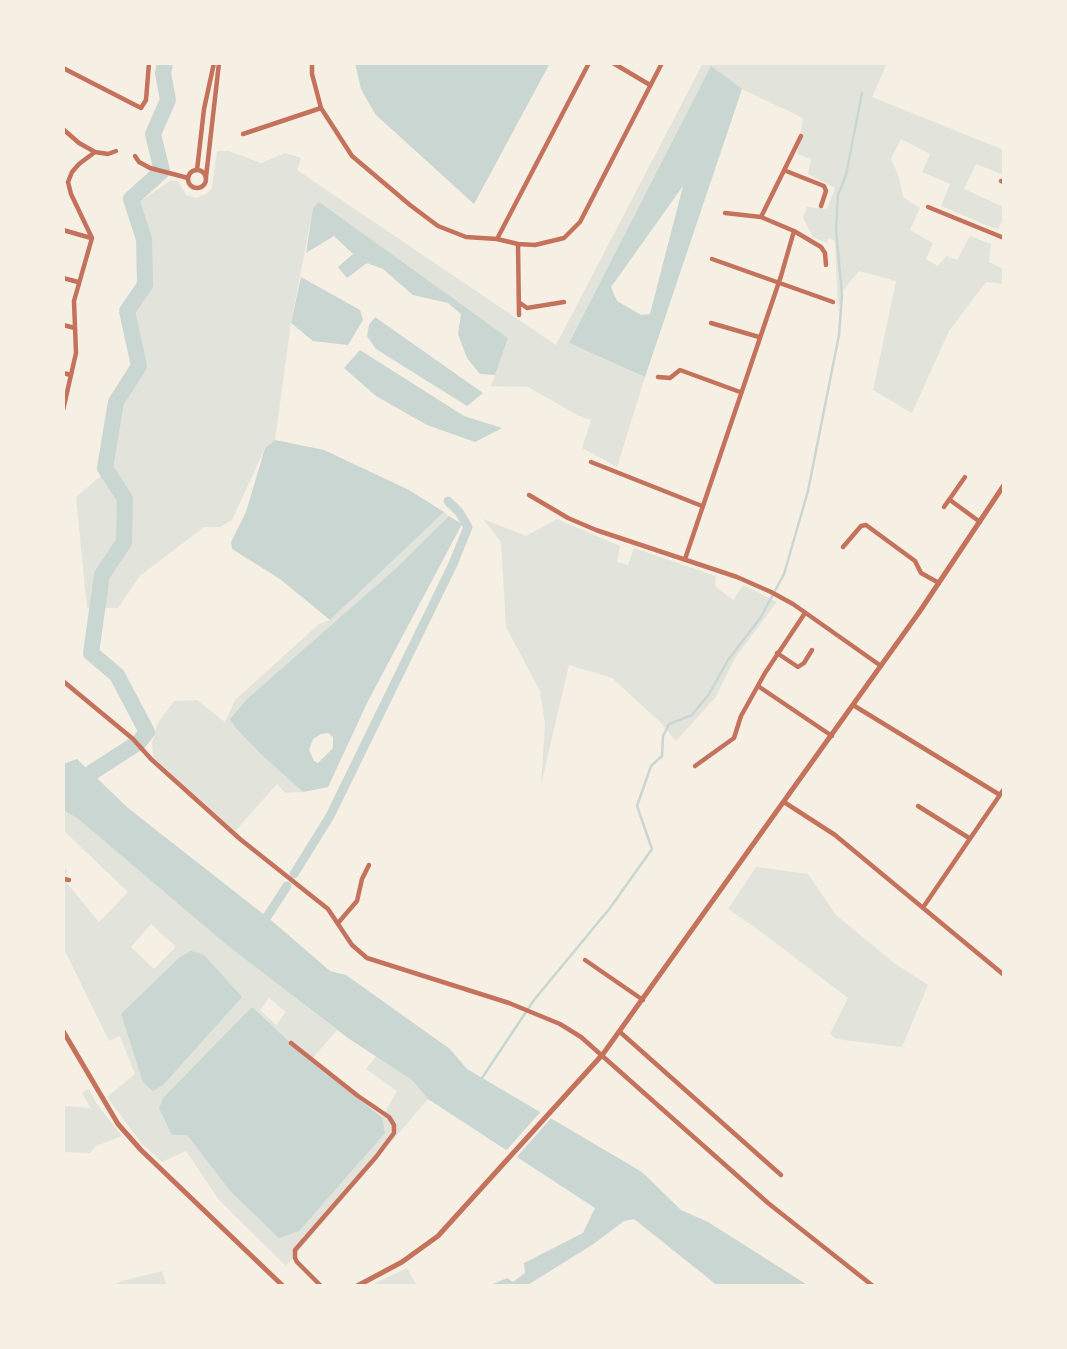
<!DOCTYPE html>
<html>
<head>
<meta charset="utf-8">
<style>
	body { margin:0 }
	#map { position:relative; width:1067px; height:1349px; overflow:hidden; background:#f6efe4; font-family:"Nunito Sans",sans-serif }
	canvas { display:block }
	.frame { position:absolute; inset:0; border:65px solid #f6efe4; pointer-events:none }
</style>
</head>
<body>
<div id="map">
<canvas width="1067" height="1349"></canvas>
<div class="frame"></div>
</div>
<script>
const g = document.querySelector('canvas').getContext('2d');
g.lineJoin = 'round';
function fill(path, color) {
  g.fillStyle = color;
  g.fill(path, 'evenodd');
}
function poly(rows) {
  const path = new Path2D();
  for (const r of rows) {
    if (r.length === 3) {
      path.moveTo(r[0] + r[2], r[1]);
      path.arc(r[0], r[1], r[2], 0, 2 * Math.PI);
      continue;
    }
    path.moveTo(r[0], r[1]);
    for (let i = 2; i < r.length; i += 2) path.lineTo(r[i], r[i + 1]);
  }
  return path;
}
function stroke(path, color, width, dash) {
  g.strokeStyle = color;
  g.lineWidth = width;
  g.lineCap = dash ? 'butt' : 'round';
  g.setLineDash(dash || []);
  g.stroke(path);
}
const green = poly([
	[703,63,887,63,872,97,1004,150,1004,175,976,164,964,189,1004,207,1004,216,998,230,941,206,950,184,922,172,930,154,901,139,891,159,899,177,903,197,920,208,910,230,933,243,926,259,938,266,946,256,957,260,970,236,991,244,989,262,1004,269,1004,284,986,282,949,331,912,413,873,390,896,281,859,271,844,289,838,311,835,241,829,238,827,243,813,237,803,218,807,207,827,209,835,188,808,174,811,159,797,154,803,118,742,89,711,67,569,343,645,377,617,467,582,448,591,420,579,416,528,387,491,386,508,338,313,209,291,323,275,440,265,448,232,520,220,527,204,527,140,576,118,608,87,608,76,497,102,475,120,424,123,398,145,367,133,312,150,291,151,245,138,203,171,180,178,181,186,195,196,198,206,194,212,188,217,151,229,151,261,163,285,153,301,158,297,170,556,345],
	[444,512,449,516,394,570,248,698,263,756,303,792,285,793,277,784,235,831,153,757,152,743,157,724,174,701,197,700,225,722,235,700,319,624,330,620],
	[483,519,526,536,557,519,620,546,617,562,628,565,634,548,716,576,715,586,733,600,743,585,777,602,735,658,715,698,676,741,661,723,612,678,569,665,541,785,545,724,540,691,506,627,501,542],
	[63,810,77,818,228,946,337,1030,310,1061,251,1007,187,1135,231,1192,385,1133,382,1117,397,1091,366,1069,377,1055,412,1080,428,1099,286,1266,219,1200,186,1151,162,1162,141,1143,107,1097,135,1074,120,1036,109,1041,63,947,63,866,67,870,66,882,99,922,128,892,63,830],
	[151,924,176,947,154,969,131,947],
	[269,998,286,1012,276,1025,260,1010],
	[756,867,808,874,836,915,894,963,928,985,902,1047,836,1039,830,1034,848,998,760,931,728,909],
	[89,1089,97,1104,122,1136,96,1146,90,1153,63,1152,63,1106,91,1108,82,1093],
	[407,1268,417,1286,369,1286],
	[162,1271,167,1286,110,1286,122,1281]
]);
const water = poly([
	[355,63,550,63,474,204,375,114,361,89],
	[711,66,742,89,645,377,569,343],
	[683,186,650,314,641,315,617,301,611,287],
	[319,202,508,338,495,375,480,374,467,358,458,334,461,314,448,303,413,295,383,269,367,263,347,278,338,267,353,254,334,236,306,253,313,208],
	[301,277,360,310,363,320,348,345,313,341,291,323],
	[375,317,483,393,467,406,376,349,367,336,369,325],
	[360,350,464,416,502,428,475,442,427,425,376,396,344,368],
	[275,440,324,450,409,490,444,512,330,620,280,579,232,549,231,542,246,512,265,448],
	[449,516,462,524,368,701,328,787,303,792,263,756,236,728,230,719,248,698,394,570],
	[328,733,333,737,333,748,318,763,314,761,309,750,313,739,321,734],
	[77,759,128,808,272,921,330,971,346,975,450,1049,467,1069,642,1172,681,1210,708,1222,809,1286,718,1286,634,1219,624,1221,592,1245,526,1286,488,1286,507,1278,513,1282,525,1273,524,1263,583,1233,595,1208,428,1099,412,1080,348,1038,228,946,77,818,63,810,63,764],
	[191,951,204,955,242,997,163,1085,153,1091,143,1082,121,1014,180,957],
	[252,1007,310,1061,382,1117,385,1133,299,1231,279,1238,231,1192,187,1135,172,1135,159,1108,163,1098]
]);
const pier = poly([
	[542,1110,553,1116,515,1159,505,1152]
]);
const stream = poly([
	[480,1081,534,1000,610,908,652,849,637,806,651,766,662,756,663,736,669,724,692,715,709,694,728,660,761,617,784,574,808,491,839,335,842,295,836,230,838,195,846,175,862,93]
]);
const canal = poly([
	[294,874,330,816,453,564,468,527,459,512,448,501],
	[261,926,287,886]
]);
const river = poly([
	[63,791,139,742,147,732,117,675,91,653,102,575,124,542,125,499,105,468,116,402,139,366,127,311,145,285,144,239,131,199,162,171,153,134,168,100,163,73,165,63]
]);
const minor = poly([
	[312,63,312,74,321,108,352,156,410,205,438,226,466,237,497,239,589,63],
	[613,63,650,85],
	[63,68,141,108,146,100,149,63],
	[63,129,79,143,95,152,108,154,116,151],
	[243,134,321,108],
	[135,156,139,162,150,168,188,178],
	[197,170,204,109,214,63],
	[197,179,9],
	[786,171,824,186,826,191,821,206],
	[206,177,219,63],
	[1001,181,1004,182],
	[928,207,1004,238],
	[725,213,761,217],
	[63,230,91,238],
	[794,231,821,247,825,253,826,265],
	[497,239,518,244,535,245,564,238,580,222,662,63],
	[518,244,519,315],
	[712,259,833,302],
	[63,278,78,282],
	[520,303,527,308,564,302],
	[711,323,759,337],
	[63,325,75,328],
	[63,373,71,375],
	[658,377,670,378,680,370,740,392],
	[63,410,76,353,74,301,92,238,71,194,68,182,72,172,79,164,95,152],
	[591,462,702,506],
	[529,495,568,518,596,530,737,577,771,592,793,604,881,666],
	[950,500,980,522],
	[944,507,965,477],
	[843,547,861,526,866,525,915,561,921,573,939,583],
	[685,559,781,276,794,231,761,217,801,136],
	[777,653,798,667,804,663,812,650],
	[63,681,133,739,151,759,240,839,328,909,352,945,367,958,509,1003,560,1024,581,1037,768,1203,873,1286],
	[758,686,832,736],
	[853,705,1000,795],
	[695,766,734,738,741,716,765,673,805,613],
	[784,802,835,835,1004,975],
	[918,806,969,838],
	[63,879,69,880],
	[924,906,1004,789],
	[338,923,357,901,362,879,369,865],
	[585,960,643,1000],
	[620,1032,781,1175],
	[291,1043,358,1096,389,1117,394,1125,394,1133,376,1157,295,1250,295,1258,297,1262,321,1286]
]);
const tertiary = poly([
	[63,1031,118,1124,141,1150,283,1286],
	[357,1286,402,1262,438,1236,603,1054,920,611,1004,485]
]);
fill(green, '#e2e4dc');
fill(water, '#c9d6d2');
fill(pier, '#f6efe4');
stroke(stream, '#c9d6d2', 2.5);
stroke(canal, '#c9d6d2', 9);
stroke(river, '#c9d6d2', 16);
stroke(minor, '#c5725c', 4.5);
stroke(tertiary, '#c5725c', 5);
</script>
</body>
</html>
